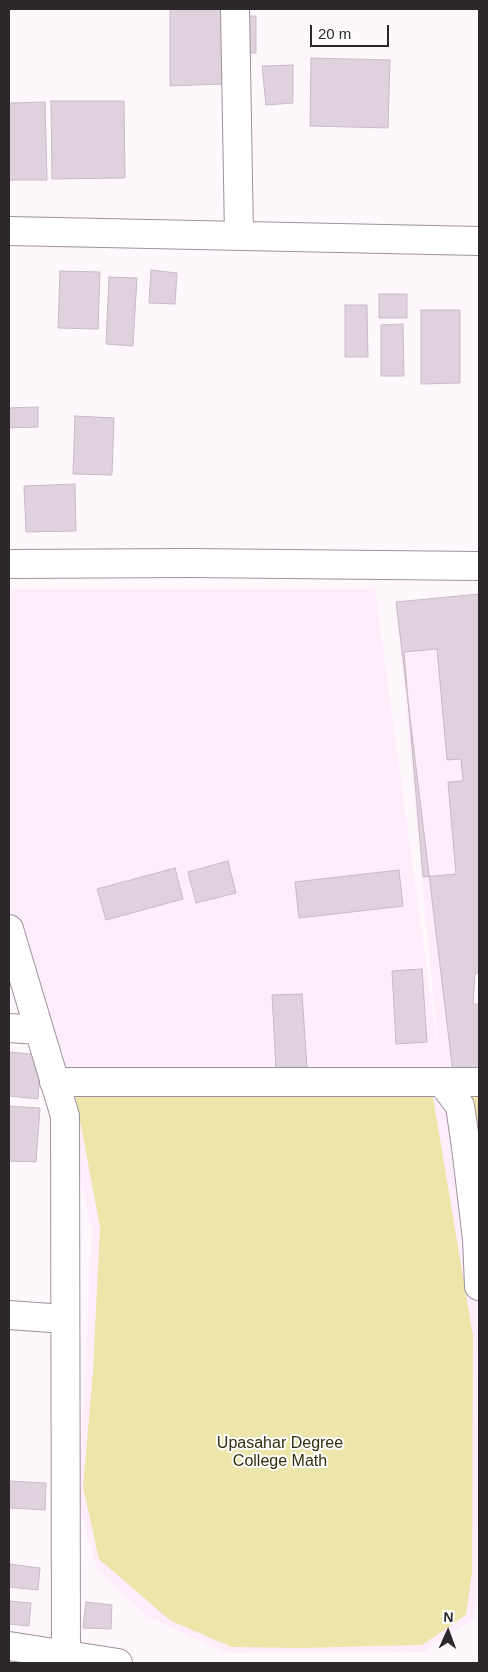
<!DOCTYPE html>
<html>
<head>
<meta charset="utf-8">
<style>
	body { margin:0 }
	#map { position:relative; width:488px; height:1672px; overflow:hidden; background:#fef8fd; font-family:Arial,sans-serif }
	canvas { display:block }
	.frame { position:absolute; inset:0; border:10px solid #2c272b; pointer-events:none }
	.north { position:absolute; left:423px; top:1607px; width:50px; height:50px; -webkit-text-stroke:4px #fff; paint-order:stroke; rotate:2deg; font-size:14px; font-weight:700; line-height:20px; text-align:center; color:#2c272b }
	.north::after { content:''; display:block; margin:auto; width:18px; height:22px; background:#2c272b; clip-path:polygon(50% 0,100% 100%,50% 72%,0 100%) }
	.scale { position:absolute; left:310px; top:25px; width:79px; height:22px; box-sizing:border-box; border:2px solid #2c272b; border-top:0; padding-left:6px; font-size:15px; line-height:18px; white-space:nowrap; color:#2c272b; -webkit-text-stroke:4px #fff; paint-order:stroke }
</style>
</head>
<body>
<div id="map">
<canvas width="488" height="1672"></canvas>
<div class="frame"></div>
<div class="north">N</div>
<div class="scale">20 m</div>
</div>
<script>
const g = document.querySelector('canvas').getContext('2d');
g.lineJoin = 'round';
function fill(path, color) {
  g.fillStyle = color;
  g.fill(path, 'evenodd');
}
function poly(rows) {
  const path = new Path2D();
  for (const r of rows) {
    path.moveTo(r[0], r[1]);
    for (let i = 2; i < r.length; i += 2) path.lineTo(r[i], r[i + 1]);
  }
  return path;
}
function stroke(path, color, width, dash) {
  g.strokeStyle = color;
  g.lineWidth = width;
  g.lineCap = dash ? 'butt' : 'round';
  g.setLineDash(dash || []);
  g.stroke(path);
}
function write(font, color, halo, rows, align = 'center') {
  g.font = font + ' Arial,sans-serif';
  g.lineWidth = 4;
  g.setLineDash([]);
  g.textBaseline = 'middle';
  g.strokeStyle = halo;
  g.fillStyle = color;
  for (const [text, x, y, turn = 0] of rows) {
    g.save();
    g.translate(x, y);
    g.rotate((+turn || 0) * Math.PI / 180);
    g.textAlign = isNaN(turn) ? turn : align;
    if (halo) g.strokeText(text, 0, 0);
    g.fillText(text, 0, 0);
    g.restore();
  }
}
const built = poly([
	[9,589,375,589,440,1066,396,602,479,594,479,973,475,973,474,1004,479,1004,479,1090,444,1094,458,1190,477,1279,479,1317,479,1586,475,1618,423,1652,227,1653,146,1616,97,1569,78,1501,92,1230,54,1072,9,940]
]);
const green = poly([
	[432,1091,473,1336,472,1572,466,1615,422,1645,301,1648,232,1647,171,1621,99,1559,83,1487,93,1371,100,1227,75,1094],
	[479,1092,479,1196,466,1093]
]);
const building = poly([
	[170,9,224,9,225,84,170,86,170,9],
	[240,16,256,16,256,53,239,53,240,16],
	[311,58,390,60,388,128,310,126,311,58],
	[293,65,293,103,266,105,262,66,293,65],
	[51,101,124,101,125,178,52,179,51,101],
	[45,102,47,180,9,180,9,103,45,102],
	[151,270,177,273,175,304,149,303,151,270],
	[60,271,100,272,98,329,58,328,60,271],
	[109,277,137,278,133,346,106,344,109,277],
	[379,294,407,294,407,318,379,318,379,294],
	[345,305,367,305,368,357,345,357,345,305],
	[421,310,460,310,460,383,421,384,421,310],
	[403,324,404,376,381,376,381,325,403,324],
	[38,407,38,427,9,428,9,408,38,407],
	[75,416,114,418,112,475,73,474,75,416],
	[75,484,76,531,26,532,24,486,75,484],
	[479,594,479,1072,453,1073,396,602,479,594],
	[437,649,447,760,461,759,463,781,448,782,456,874,423,877,404,652,437,649],
	[228,861,236,893,196,903,188,872,228,861],
	[175,868,183,899,106,920,97,889,175,868],
	[399,870,403,906,299,918,295,882,399,870],
	[422,969,427,1042,396,1044,392,971,422,969],
	[475,973,479,973,479,1004,473,1004,475,973],
	[302,994,307,1067,276,1069,272,995,302,994],
	[9,1052,41,1055,38,1099,9,1096,9,1052],
	[9,1106,40,1108,36,1162,9,1161,9,1106],
	[9,1481,46,1483,45,1510,9,1508,9,1481],
	[10,1564,40,1568,38,1590,9,1587,10,1564],
	[9,1601,31,1603,29,1626,9,1624,9,1601],
	[86,1602,112,1605,111,1629,83,1628,86,1602]
]);
const minor = poly([
	[235,9,239,235],
	[9,231,479,241],
	[9,564,190,563,479,566],
	[9,929,65,1116,66,1655],
	[9,1028,38,1030],
	[54,1082,479,1082],
	[442,1082,460,1106,466,1147,477,1239,479,1286],
	[9,1315,65,1319],
	[9,1646,118,1663]
]);
const parkNames = [
	["Upasahar Degree",280,1444],
	["College Math",280,1462]
];
fill(built, '#feedfb');
fill(green, '#ede5aa');
fill(building, '#dfd1dd');
stroke(building, '#c8bbc6', 1);
stroke(minor, '#9e919c', 30);
stroke(minor, '#fff', 28);
write('16px', '#332e09', '#fff', parkNames);
</script>
</body>
</html>
